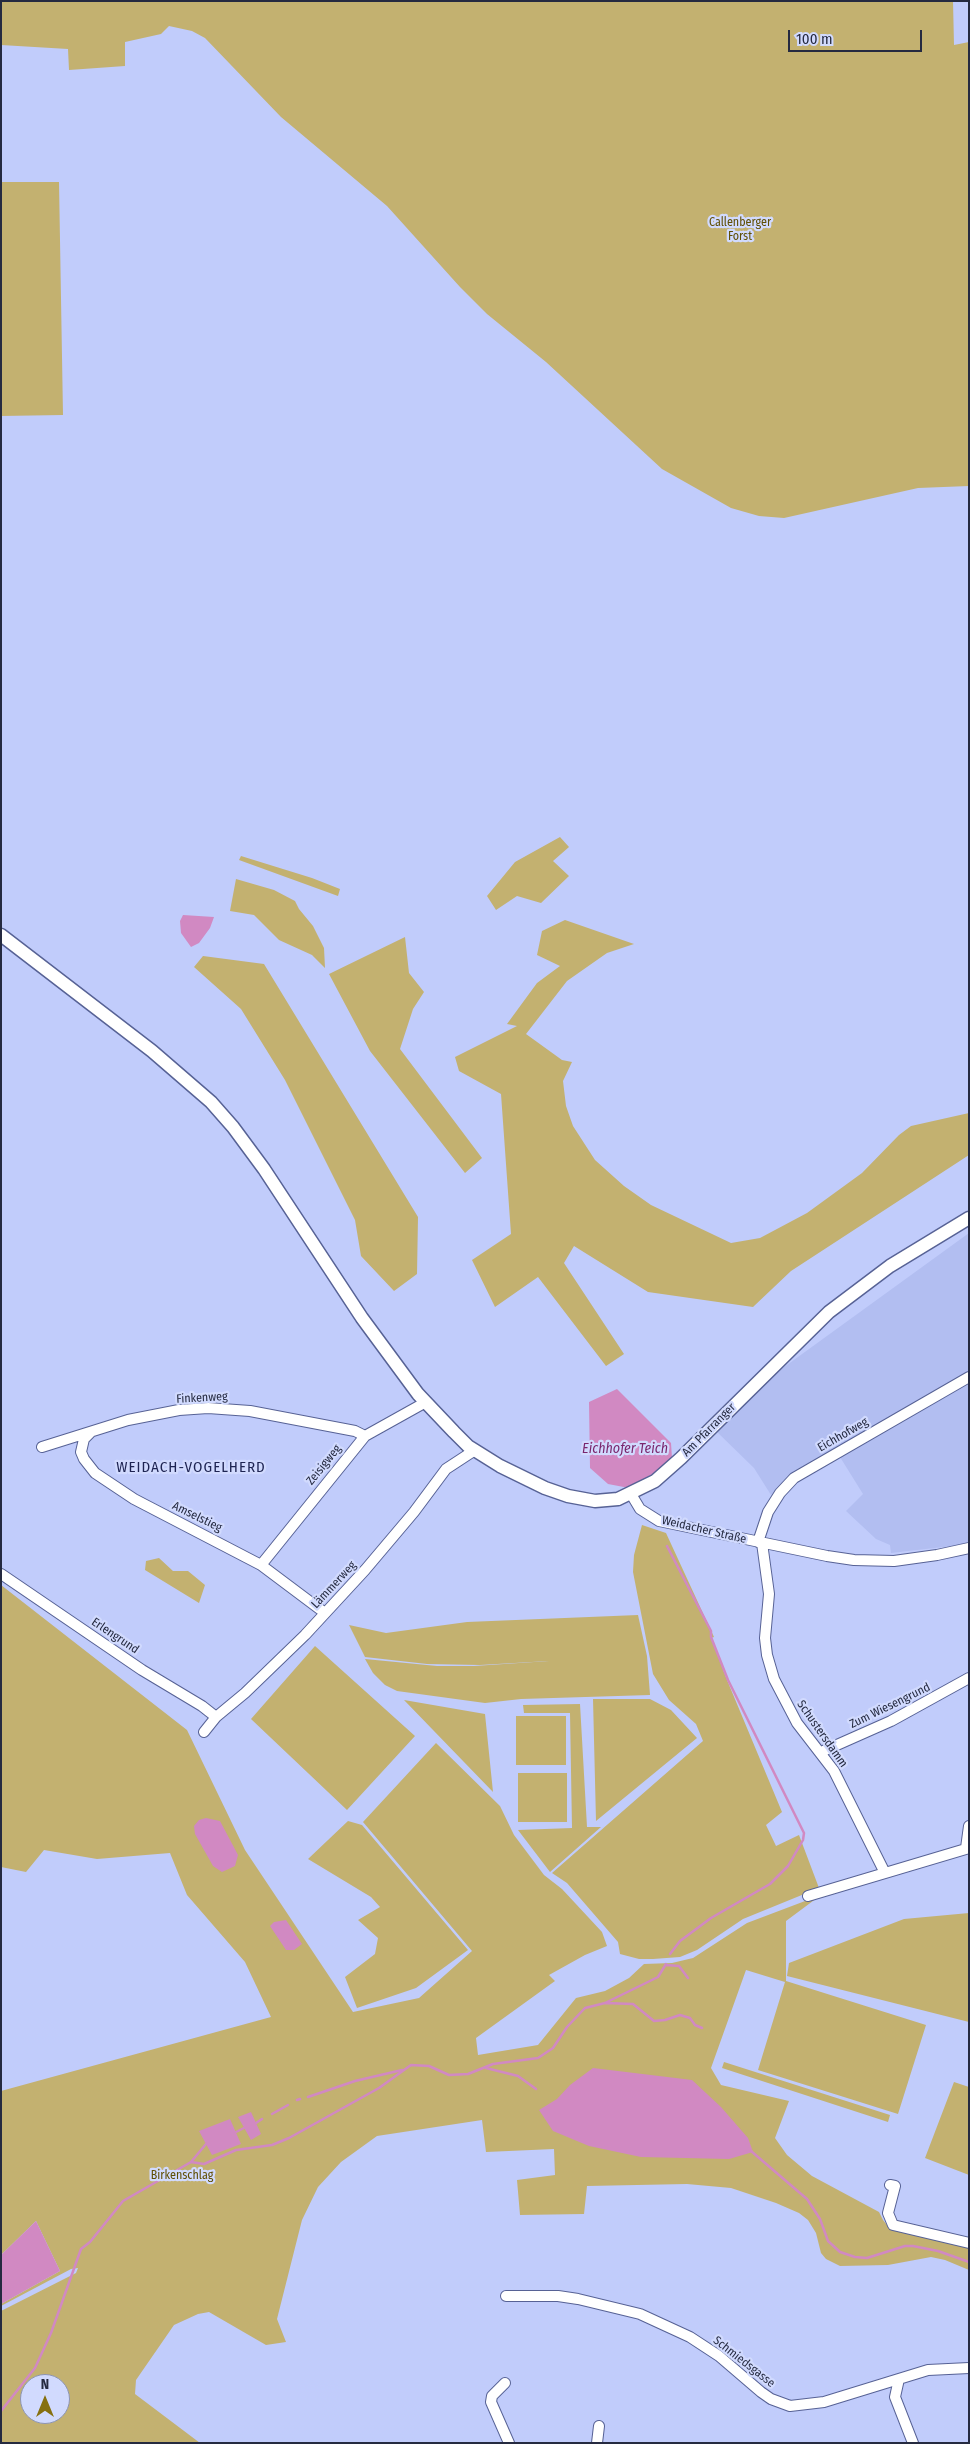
<!DOCTYPE html>
<html>
<head>
<meta charset="utf-8">
<style>
	body { margin:0 }
	#map { position:relative; width:970px; height:2444px; overflow:hidden; background:#c1ccfb; font-family:"Fira Sans Condensed",sans-serif }
	canvas { display:block }
	.frame { position:absolute; inset:0; border:2px solid #252a40; pointer-events:none }
	.north { position:absolute; left:20px; top:2374px; width:50px; height:50px; box-sizing:border-box; background:#d1dafe; border:1px solid #8c94b2; border-radius:50%; rotate:0deg; font-size:14px; font-weight:700; line-height:20px; text-align:center; color:#252a40 }
	.north::after { content:''; display:block; margin:auto; width:18px; height:22px; background:#867010; clip-path:polygon(50% 0,100% 100%,50% 72%,0 100%) }
	.scale { position:absolute; left:788px; top:30px; width:134px; height:22px; box-sizing:border-box; border:2px solid #252a40; border-top:0; padding-left:6px; font-size:15px; line-height:18px; white-space:nowrap; color:#252a40; -webkit-text-stroke:4px #d1dafe; paint-order:stroke }
</style>
</head>
<body>
<div id="map">
<canvas width="970" height="2444"></canvas>
<div class="frame"></div>
<div class="north">N</div>
<div class="scale">100 m</div>
</div>
<script>
const g = document.querySelector('canvas').getContext('2d');
g.lineJoin = 'round';
function fill(path, color) {
  g.fillStyle = color;
  g.fill(path, 'evenodd');
}
function poly(rows) {
  const path = new Path2D();
  for (const r of rows) {
    path.moveTo(r[0], r[1]);
    for (let i = 2; i < r.length; i += 2) path.lineTo(r[i], r[i + 1]);
  }
  return path;
}
function stroke(path, color, width, dash) {
  g.strokeStyle = color;
  g.lineWidth = width;
  g.lineCap = dash ? 'butt' : 'round';
  g.setLineDash(dash || []);
  g.stroke(path);
}
function write(font, color, halo, rows, align = 'center') {
  g.font = font + ' "Fira Sans Condensed",sans-serif';
  g.lineWidth = 4.5;
  g.setLineDash([]);
  g.textBaseline = 'middle';
  g.strokeStyle = halo;
  g.fillStyle = color;
  for (const [text, x, y, turn = 0] of rows) {
    g.save();
    g.translate(x, y);
    g.rotate((+turn || 0) * Math.PI / 180);
    g.textAlign = isNaN(turn) ? turn : align;
    if (halo) g.strokeText(text, 0, 0);
    g.fillText(text, 0, 0);
    g.restore();
  }
}
const built = poly([
	[969,1233,969,1544,891,1553,890,1545,876,1539,846,1511,863,1494,835,1449,791,1473,771,1495,754,1468,716,1431,769,1378]
]);
const green = poly([
	[1,1,953,1,954,45,969,42,969,486,918,488,784,518,759,516,731,508,662,469,546,362,487,314,460,287,387,206,281,117,205,38,192,31,169,26,161,34,125,42,125,66,69,70,68,49,1,45],
	[1,182,59,182,63,415,1,416],
	[560,837,569,847,553,861,569,876,541,903,517,896,496,910,487,896,515,862],
	[241,856,312,878,340,889,338,896,239,860],
	[236,879,274,890,295,901,299,909,313,926,324,948,325,968,312,955,279,940,254,915,230,911],
	[565,920,634,944,607,953,567,981,526,1034,562,1060,572,1062,563,1081,566,1106,573,1126,595,1160,624,1186,651,1205,731,1243,760,1238,807,1213,862,1173,899,1135,911,1126,969,1113,969,1155,791,1271,753,1307,648,1292,574,1246,564,1263,624,1354,606,1366,538,1277,495,1307,472,1260,511,1234,501,1094,459,1071,455,1057,517,1026,507,1024,537,983,560,966,537,955,542,931],
	[405,937,409,973,424,992,413,1009,400,1049,482,1158,465,1173,370,1051,329,974],
	[203,956,264,964,418,1217,417,1274,394,1291,361,1256,355,1220,285,1080,241,1009,194,967],
	[642,1525,666,1533,714,1637,711,1638,727,1680,782,1812,766,1825,776,1846,799,1835,819,1888,743,1919,697,1950,680,1957,653,1959,639,1959,620,1954,618,1942,567,1883,552,1873,703,1741,696,1724,669,1700,653,1674,633,1572,634,1555],
	[159,1558,173,1571,188,1571,205,1585,199,1603,145,1570,146,1561],
	[1,1585,187,1730,245,1850,353,2012,419,1998,472,1951,363,1822,436,1743,500,1806,514,1835,544,1875,562,1889,602,1932,607,1946,585,1955,549,1975,555,1981,476,2038,478,2055,538,2045,576,1998,605,1991,629,1978,644,1964,672,1963,693,1958,747,1923,821,1895,786,1921,786,1981,926,2025,898,2114,758,2070,785,1982,746,1970,711,2068,721,2085,789,2101,775,2138,787,2155,812,2176,879,2212,883,2220,891,2230,969,2248,969,2270,945,2260,931,2257,888,2265,840,2266,826,2259,821,2253,816,2233,808,2220,799,2213,776,2203,731,2188,687,2184,587,2186,584,2214,520,2215,517,2180,555,2175,554,2149,486,2152,482,2120,377,2136,341,2162,318,2187,302,2220,277,2319,286,2342,266,2345,209,2312,198,2314,174,2325,136,2380,135,2394,200,2443,1,2443,1,2311,76,2273,78,2268,71,2269,1,2306,1,2304,60,2271,36,2221,1,2255,1,2091,271,2017,245,1962,187,1895,170,1853,97,1859,44,1850,26,1872,1,1867],
	[30,2384,60,2384,60,2414,30,2414],
	[638,1615,647,1656,650,1695,521,1699,485,1703,397,1691,385,1685,373,1673,365,1659,437,1666,474,1666,549,1661,480,1665,427,1664,365,1657,349,1625,386,1633,467,1622],
	[315,1646,415,1736,347,1810,251,1719],
	[593,1699,650,1699,671,1710,697,1738,596,1821],
	[404,1700,485,1714,493,1792],
	[580,1704,587,1827,601,1827,550,1872,518,1830,572,1828,570,1713,524,1713,523,1705],
	[516,1716,566,1716,566,1765,516,1765],
	[518,1773,567,1773,567,1822,518,1822],
	[348,1821,362,1825,468,1950,416,1988,357,2008,345,1977,375,1954,378,1938,358,1920,380,1907,371,1897,308,1859],
	[969,1913,969,2022,787,1976,789,1963,904,1919],
	[724,2062,890,2115,888,2122,722,2068],
	[954,2082,969,2087,969,2175,925,2158]
]);
const water = poly([
	[183,915,214,917,210,928,199,943,191,947,181,933,180,921],
	[617,1389,671,1443,672,1458,659,1470,629,1488,608,1484,590,1468,589,1402],
	[206,1818,220,1821,238,1855,235,1866,222,1872,213,1866,195,1834,194,1826,199,1820],
	[286,1920,302,1944,294,1950,286,1950,270,1926,274,1922],
	[593,2068,692,2080,721,2107,748,2138,753,2152,729,2159,641,2157,589,2146,553,2131,539,2110,557,2099,570,2085],
	[251,2112,261,2134,251,2140,238,2117],
	[230,2119,241,2144,212,2155,199,2131],
	[36,2221,60,2271,1,2304,1,2255]
]);
const stream = poly([
	[667,1546,711,1631,711,1637,728,1680,804,1833,803,1840,788,1866,770,1884,711,1918,680,1941,670,1954],
	[666,1965,679,1966,688,1978],
	[605,2003,633,2004,654,2021,665,2020,680,2015,690,2018,695,2025,702,2028],
	[486,2068,518,2076,536,2089],
	[308,2097,355,2081,402,2070],
	[297,2100,300,2099],
	[272,2114,288,2105],
	[256,2123,262,2119],
	[236,2132,244,2128],
	[751,2151,807,2199,820,2219,828,2241,840,2252,855,2257,867,2258,905,2246,913,2246,938,2251,969,2262],
	[191,2162,204,2164,236,2150,272,2145,289,2138,379,2088,411,2065,429,2066,449,2075,468,2074,493,2064,538,2058,553,2048,567,2027,585,2008,605,2003,658,1977,666,1964],
	[1,2411,35,2368,51,2333,81,2249,90,2242,123,2201,191,2162,206,2144]
]);
const minor = poly([
	[90,1433,84,1439,81,1452,84,1459,95,1473,134,1499,261,1565,325,1613],
	[42,1447,128,1420,179,1410,208,1408,250,1411,355,1431,365,1436],
	[631,1494,640,1509,659,1521,827,1556,854,1560,894,1561,937,1555,969,1548],
	[758,1542,768,1512,780,1493,794,1478,969,1377],
	[762,1543,769,1594,765,1638,767,1655,774,1679,797,1723,834,1771,885,1873],
	[261,1565,365,1436,426,1402],
	[1,1574,142,1670,202,1706,216,1717],
	[204,1732,216,1717,245,1693,305,1635,365,1570,414,1512,446,1469,475,1450],
	[821,1752,891,1721,969,1678],
	[966,1848,969,1826],
	[808,1896,969,1848],
	[890,2185,895,2186,888,2213,893,2225,969,2243],
	[506,2296,558,2296,578,2299,640,2314,690,2337,719,2356,761,2392,771,2399,790,2406,824,2402,928,2370,969,2368],
	[899,2379,895,2397,913,2443],
	[505,2383,492,2396,491,2402,509,2443],
	[597,2443,599,2426]
]);
const major = poly([
	[1,935,152,1051,211,1102,233,1127,264,1169,362,1318,418,1394,454,1432,468,1446,500,1466,545,1488,568,1496,595,1501,618,1499,655,1481,681,1458,829,1312,890,1266,969,1218]
]);
const parkNames = [
	["Callenberger",740,223],
	["Forst",740,237],
	["Birkenschlag",182,2176]
];
const streetNames = [
	["Finkenweg",202,1398,-3],
	["Am Pfarranger",709,1430,-45],
	["Eichhofweg",843,1435,-30],
	["Zeisigweg",324,1465,-51],
	["Amselstieg",197,1517,26],
	["Weidacher Straße",704,1530,13],
	["Lämmerweg",334,1585,-47],
	["Erlengrund",115,1636,34],
	["Zum Wiesengrund",890,1706,-26],
	["Schustersdamm",822,1734,55],
	["Schmiedsgasse",744,2362,38]
];
const waterNames = [
	["Eichhofer Teich",625,1449]
];
const quarterNames = [
	["WEIDACH-VOGELHERD",191,1468]
];
fill(built, '#b2bef1');
fill(green, '#c3b170');
fill(water, '#d189c2');
stroke(stream, '#d189c2', 2.5);
stroke(minor, '#576295', 12);
stroke(major, '#576295', 15);
stroke(minor, '#fff', 10);
stroke(major, '#fff', 12);
write('12px', '#604f04', '#d1dafe', parkNames);
write('12px', '#252a40', '#d1dafe', streetNames);
write('italic 14px', '#7a266d', '#d1dafe', waterNames);
g.letterSpacing = '1px';
write('15px', '#1e2452', '#d1dafe', quarterNames);
g.letterSpacing = '0px';
</script>
</body>
</html>
